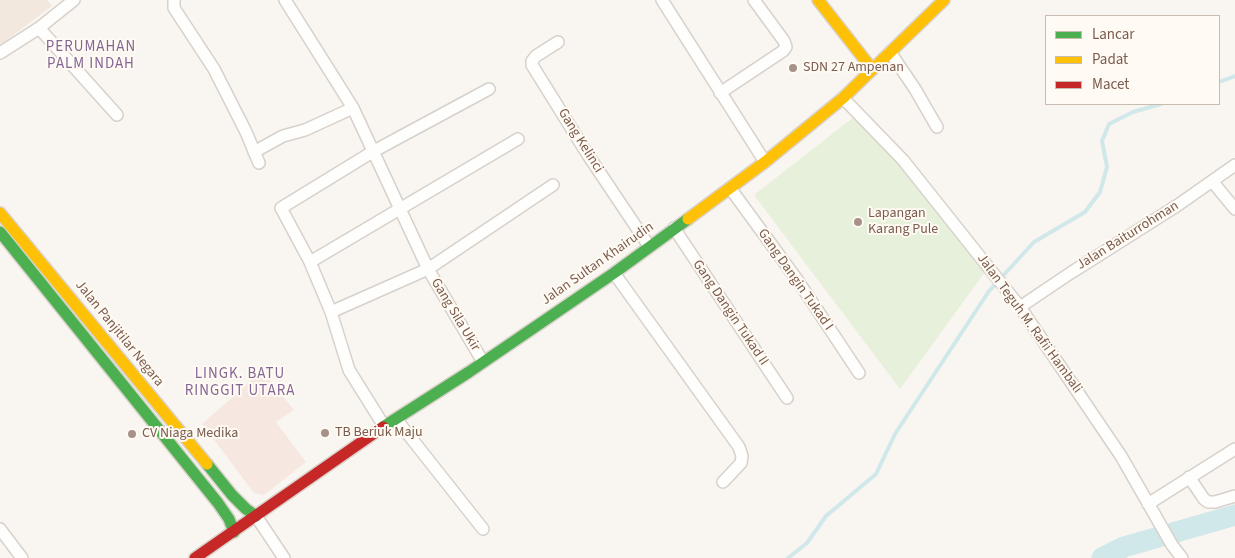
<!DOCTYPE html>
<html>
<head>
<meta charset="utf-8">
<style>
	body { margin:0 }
	#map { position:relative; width:1235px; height:558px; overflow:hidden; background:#f9f5f0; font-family:"Source Sans 3",sans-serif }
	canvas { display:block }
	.legend { position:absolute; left:1045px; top:15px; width:175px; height:90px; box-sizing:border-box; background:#fffaf3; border:1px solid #cabbb1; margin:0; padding:6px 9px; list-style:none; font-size:15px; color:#7a5c4d }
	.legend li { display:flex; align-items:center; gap:10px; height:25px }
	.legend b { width:25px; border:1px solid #cabbb1 }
</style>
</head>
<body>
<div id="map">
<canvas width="1235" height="558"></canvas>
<ul class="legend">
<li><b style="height:6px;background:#4caf50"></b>Lancar</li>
<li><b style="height:6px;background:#ffc107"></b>Padat</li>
<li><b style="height:6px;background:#c62828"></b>Macet</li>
</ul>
</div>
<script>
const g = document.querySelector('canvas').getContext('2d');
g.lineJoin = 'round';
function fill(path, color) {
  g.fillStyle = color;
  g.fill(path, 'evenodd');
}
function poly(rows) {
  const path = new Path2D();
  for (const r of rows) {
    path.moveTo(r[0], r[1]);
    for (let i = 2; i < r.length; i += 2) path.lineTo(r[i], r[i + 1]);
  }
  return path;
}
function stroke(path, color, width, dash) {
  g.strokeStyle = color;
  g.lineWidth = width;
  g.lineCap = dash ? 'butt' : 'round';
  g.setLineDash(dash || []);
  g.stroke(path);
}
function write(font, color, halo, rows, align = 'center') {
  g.font = font + ' "Source Sans 3",sans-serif';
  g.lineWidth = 4;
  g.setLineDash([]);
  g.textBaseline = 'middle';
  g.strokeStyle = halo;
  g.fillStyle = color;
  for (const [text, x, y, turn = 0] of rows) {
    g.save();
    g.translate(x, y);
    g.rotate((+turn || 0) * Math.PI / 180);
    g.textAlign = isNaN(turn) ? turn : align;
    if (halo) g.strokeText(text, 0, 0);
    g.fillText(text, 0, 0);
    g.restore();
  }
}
const residential = poly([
	[0,0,47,0,52,6,0,45]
]);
const commercial = poly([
	[262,371,294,410,276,422,306,462,264,495,254,493,202,424]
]);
const green = poly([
	[859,113,985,272,900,389,754,195]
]);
const stream = poly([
	[1219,82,1235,76],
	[788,558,807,543,826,516,876,474,895,434,989,291,1034,242,1085,212,1100,192,1107,167,1102,141,1109,124,1133,112,1161,104]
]);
const river = poly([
	[1102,558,1124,547,1235,515]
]);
const street = poly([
	[174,0,174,8,214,69,246,132,259,163],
	[285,0,353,108,428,269,483,362],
	[662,0,765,162],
	[39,28,117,115],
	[558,42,536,56,532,61,532,65,588,155,649,246],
	[890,52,915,89,937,127],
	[0,53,39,28,74,0],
	[720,93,783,51,786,47,784,41,754,0],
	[843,98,903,160,1020,307,1121,456,1172,545,1182,558],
	[254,152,283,136,305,130,353,108],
	[1212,181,1235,209],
	[730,188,798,281,859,373],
	[674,228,787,398],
	[310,262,518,139],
	[614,273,739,447,742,456,741,463,723,482],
	[1020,307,1069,274,1178,205,1235,165],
	[331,312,428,269,553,185],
	[396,419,483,529],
	[384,426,349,370,331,312,310,262,281,208,374,151,489,89],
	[1189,477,1204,499,1208,502,1215,502,1235,496],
	[1148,504,1235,449],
	[256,516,284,558],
	[0,529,22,558]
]);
const fast = poly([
	[0,232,218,503,229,519,234,532],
	[383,427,469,372,614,273,688,219],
	[207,464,232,495,246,509,256,516]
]);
const slow = poly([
	[818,0,872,69],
	[0,213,207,464],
	[688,219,765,162,843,98,944,0]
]);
const jam = poly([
	[195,558,383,427]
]);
const markers = [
	[793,68,5,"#a69286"],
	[858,222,5,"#a69286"],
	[325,433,5,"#a69286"],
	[132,434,5,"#a69286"]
];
const poiNames = [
	["SDN 27 Ampenan",803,68],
	["Lapangan",868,214],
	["Karang Pule",868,230],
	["TB Beriuk Maju",335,433],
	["CV Niaga Medika",142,434]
];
const streetNames = [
	["Gang Kelinci",580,141,58],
	["Jalan Baiturrohman",1128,236,-32],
	["Jalan Sultan Khairudin",598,264,-35],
	["Gang Dangin Tukad I",795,280,55],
	["Gang Dangin Tukad II",730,313,56],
	["Gang Sila Ukir",455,315,59],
	["Jalan Teguh M. Rafii Hambali",1029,324,54],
	["Jalan Panjitilar Negara",119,334,51]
];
const neighbourhoodNames = [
	["PERUMAHAN",91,48],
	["PALM INDAH",91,65],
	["LINGK. BATU",240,375],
	["RINGGIT UTARA",240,392]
];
fill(residential, '#f2e8de');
fill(commercial, '#f6e8e1');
fill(green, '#e7f0db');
stroke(stream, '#d0e8ea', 4);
stroke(river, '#d0e8ea', 21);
stroke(street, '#d7d1cb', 14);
stroke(fast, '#d9d2cb', 14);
stroke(slow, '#d9d2cb', 14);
stroke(jam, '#d9d2cb', 14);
stroke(street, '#fefefd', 11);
stroke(fast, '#4caf50', 11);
stroke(slow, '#ffc107', 11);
stroke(jam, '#c62828', 11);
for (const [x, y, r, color] of markers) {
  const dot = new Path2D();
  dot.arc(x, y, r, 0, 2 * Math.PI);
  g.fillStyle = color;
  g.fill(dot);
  stroke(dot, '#fffaf3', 2);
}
write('14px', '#7a5c4d', '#fffaf3', poiNames, 'left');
write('14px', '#7a5c4d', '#fffaf3', streetNames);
g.letterSpacing = '1px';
write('15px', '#846695', '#fffaf3', neighbourhoodNames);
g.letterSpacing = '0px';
</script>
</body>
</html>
